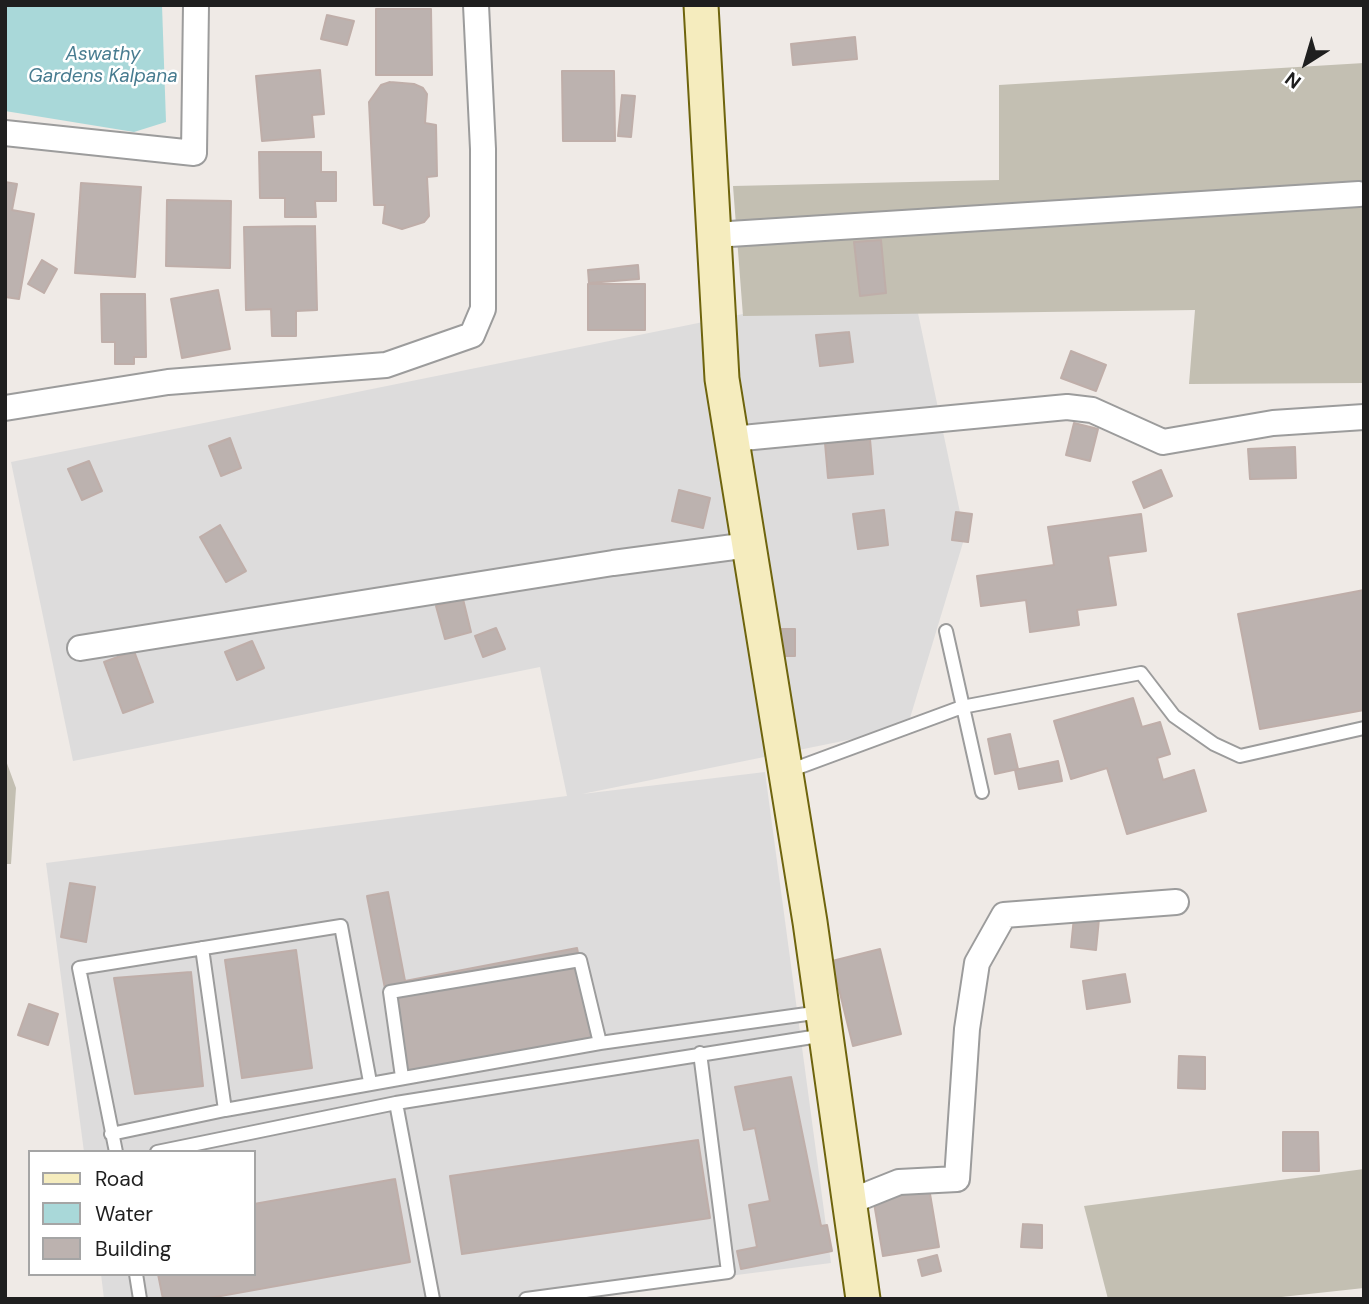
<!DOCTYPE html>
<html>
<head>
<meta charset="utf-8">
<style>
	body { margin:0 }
	#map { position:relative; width:1369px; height:1304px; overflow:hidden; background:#efeae6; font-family:"DM Sans",sans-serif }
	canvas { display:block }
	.frame { position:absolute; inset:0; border:7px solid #1f1f1f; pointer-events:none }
	.legend { position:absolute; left:28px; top:1150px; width:228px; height:126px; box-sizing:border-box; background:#fff; border:2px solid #a5a5a5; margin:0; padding:9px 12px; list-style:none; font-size:21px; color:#1f1f1f }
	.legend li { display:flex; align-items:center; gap:14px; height:35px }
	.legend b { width:35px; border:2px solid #a5a5a5 }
	.north { position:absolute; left:1271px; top:28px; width:70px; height:70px; -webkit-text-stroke:5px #fff; paint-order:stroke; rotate:217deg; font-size:19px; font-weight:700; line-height:28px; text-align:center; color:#1f1f1f }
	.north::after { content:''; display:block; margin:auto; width:24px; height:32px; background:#1f1f1f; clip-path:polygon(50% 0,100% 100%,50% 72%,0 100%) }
</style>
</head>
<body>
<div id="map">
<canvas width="1369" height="1304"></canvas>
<div class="frame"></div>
<ul class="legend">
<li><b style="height:9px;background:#f5ecbe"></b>Road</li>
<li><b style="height:19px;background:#a9d8d9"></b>Water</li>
<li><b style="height:19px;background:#bcb2af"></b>Building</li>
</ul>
<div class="north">N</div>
</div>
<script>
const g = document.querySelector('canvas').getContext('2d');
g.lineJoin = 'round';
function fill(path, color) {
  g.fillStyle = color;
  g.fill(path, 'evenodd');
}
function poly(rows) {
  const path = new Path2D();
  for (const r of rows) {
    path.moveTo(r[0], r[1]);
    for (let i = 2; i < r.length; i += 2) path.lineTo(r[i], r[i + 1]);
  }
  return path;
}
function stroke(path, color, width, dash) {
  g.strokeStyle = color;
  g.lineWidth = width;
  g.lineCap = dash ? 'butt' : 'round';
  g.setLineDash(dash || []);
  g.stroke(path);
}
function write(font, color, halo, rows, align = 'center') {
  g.font = font + ' "DM Sans",sans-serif';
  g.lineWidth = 5;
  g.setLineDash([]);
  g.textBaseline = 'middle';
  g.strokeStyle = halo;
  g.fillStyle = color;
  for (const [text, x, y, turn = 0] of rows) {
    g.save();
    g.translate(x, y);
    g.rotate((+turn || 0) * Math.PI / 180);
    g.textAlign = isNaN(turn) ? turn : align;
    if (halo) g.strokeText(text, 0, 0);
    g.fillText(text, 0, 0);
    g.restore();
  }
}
const residential = poly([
	[911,280,965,536,907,728,582,794,765,772,831,1263,548,1299,104,1299,101,1274,254,1274,254,1152,84,1152,46,863,567,796,540,667,73,761,11,462]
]);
const construction = poly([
	[1364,63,1364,383,1189,384,1195,310,743,316,733,186,999,180,999,85],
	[5,758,16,788,11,864,5,864],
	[1364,1169,1364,1288,1263,1299,1108,1299,1084,1206]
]);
const water = poly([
	[5,5,162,5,166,122,134,132,5,111]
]);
const building = poly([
	[376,9,431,9,432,75,376,75,376,9],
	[327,15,354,21,347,45,321,39,327,15],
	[855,37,857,59,793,65,791,44,855,37],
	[320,70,324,114,312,115,314,137,262,141,256,76,320,70],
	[562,71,614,71,615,141,563,141,562,71],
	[390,82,414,84,423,88,427,94,425,123,436,125,437,176,427,177,429,216,424,222,402,229,383,223,385,205,374,205,369,102,381,85,390,82],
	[622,95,635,96,631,137,618,136,622,95],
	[259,152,321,152,321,172,336,172,336,201,315,201,316,217,285,217,285,198,260,198,259,152],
	[5,182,17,184,12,210,34,214,19,299,5,297,5,182],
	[81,183,141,187,135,277,75,273,81,183],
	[167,200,231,201,230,268,166,266,167,200],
	[315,226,317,310,296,311,296,336,272,336,271,309,246,310,244,227,315,226],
	[881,240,886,293,860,296,854,242,881,240],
	[42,260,57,269,44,293,28,284,42,260],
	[638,265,639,279,589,283,588,270,638,265],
	[588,284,645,284,645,330,588,330,588,284],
	[218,290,230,349,182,358,171,299,218,290],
	[101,294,145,294,146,357,134,357,134,364,115,364,115,342,102,342,101,294],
	[849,332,853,362,820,366,816,335,849,332],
	[1071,351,1106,365,1096,391,1061,378,1071,351],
	[1074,423,1098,429,1090,461,1066,455,1074,423],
	[230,438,241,468,221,476,209,446,230,438],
	[870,439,873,474,828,478,825,443,870,439],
	[1295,447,1296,478,1250,479,1248,449,1295,447],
	[89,461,102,491,82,500,68,469,89,461],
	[1161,470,1172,496,1144,508,1133,482,1161,470],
	[679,490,710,498,703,528,672,521,679,490],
	[884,510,888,545,858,549,853,514,884,510],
	[956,512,972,514,968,542,952,540,956,512],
	[1141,514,1146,551,1108,556,1116,605,1077,610,1079,625,1030,632,1026,600,981,606,977,576,1054,565,1048,527,1141,514],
	[220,525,246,571,226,582,200,537,220,525],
	[1364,590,1364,710,1260,729,1238,614,1364,590],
	[463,599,471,632,445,639,436,606,463,599],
	[496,628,505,649,483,657,475,636,496,628],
	[767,629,795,629,795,656,767,656,767,629],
	[252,641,264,668,237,680,225,652,252,641],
	[134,651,153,702,123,713,104,662,134,651],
	[1133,698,1142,727,1160,722,1170,754,1157,758,1163,780,1194,770,1206,811,1127,834,1107,768,1071,779,1054,721,1133,698],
	[1010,734,1018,769,995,774,988,739,1010,734],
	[1058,761,1062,781,1019,789,1015,770,1058,761],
	[70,883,95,887,86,942,61,937,70,883],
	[388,892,405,981,577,948,595,1039,402,1076,367,896,388,892],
	[1074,917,1099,919,1096,950,1071,947,1074,917],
	[880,949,901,1034,853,1046,832,961,880,949],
	[296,950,312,1068,242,1078,225,960,296,950],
	[191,972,203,1086,135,1094,114,978,191,972],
	[1125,974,1130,1002,1087,1009,1083,981,1125,974],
	[29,1004,58,1014,48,1045,18,1035,29,1004],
	[1179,1056,1205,1057,1205,1089,1178,1088,1179,1056],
	[791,1077,821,1226,827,1225,832,1251,741,1269,737,1251,757,1247,749,1205,770,1201,755,1128,744,1130,735,1087,791,1077],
	[1283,1132,1318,1132,1319,1171,1283,1171,1283,1132],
	[698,1140,710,1218,462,1254,450,1176,698,1140],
	[395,1179,410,1262,204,1299,163,1299,158,1274,254,1274,254,1204,395,1179],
	[929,1188,939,1247,883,1256,873,1197,929,1188],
	[1023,1224,1042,1225,1042,1248,1021,1247,1023,1224],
	[937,1255,941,1271,922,1276,918,1260,937,1255]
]);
const lane = poly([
	[946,631,982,792],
	[786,772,962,707,1141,673,1174,716,1214,744,1240,756,1364,728],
	[402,1077,390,992,580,960,600,1043],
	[396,1103,433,1299],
	[225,1110,600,1043,821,1012],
	[111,1134,225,1110,202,948],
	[116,1152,79,968,341,926,370,1082],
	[157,1152,396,1103,825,1035],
	[136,1274,140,1299],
	[526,1299,728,1272,700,1053]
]);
const street = poly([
	[5,133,194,153,196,5],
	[714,235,1359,194],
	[5,408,168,382,386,365,472,335,483,309,483,149,476,5],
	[732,439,1067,407,1092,410,1163,442,1273,423,1364,417],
	[80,648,613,563,749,545],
	[849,1202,899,1182,957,1179,967,1029,977,963,1004,915,1176,902]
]);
const secondary = poly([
	[701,5,722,379,810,922,863,1299]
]);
const waterNames = [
	["Aswathy",103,55],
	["Gardens Kalpana",103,77]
];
fill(residential, '#dddcdc');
fill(construction, '#c3bfb2');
fill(water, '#a9d8d9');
fill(building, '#bcb2af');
stroke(building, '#bfaea9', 2);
stroke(lane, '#9c9c9c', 16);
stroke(street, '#9c9c9c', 28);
stroke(secondary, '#6e640d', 37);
stroke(lane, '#fff', 12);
stroke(street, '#fff', 24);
stroke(secondary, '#f5ecbe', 33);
write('italic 19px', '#487c90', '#fff', waterNames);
</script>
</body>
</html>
